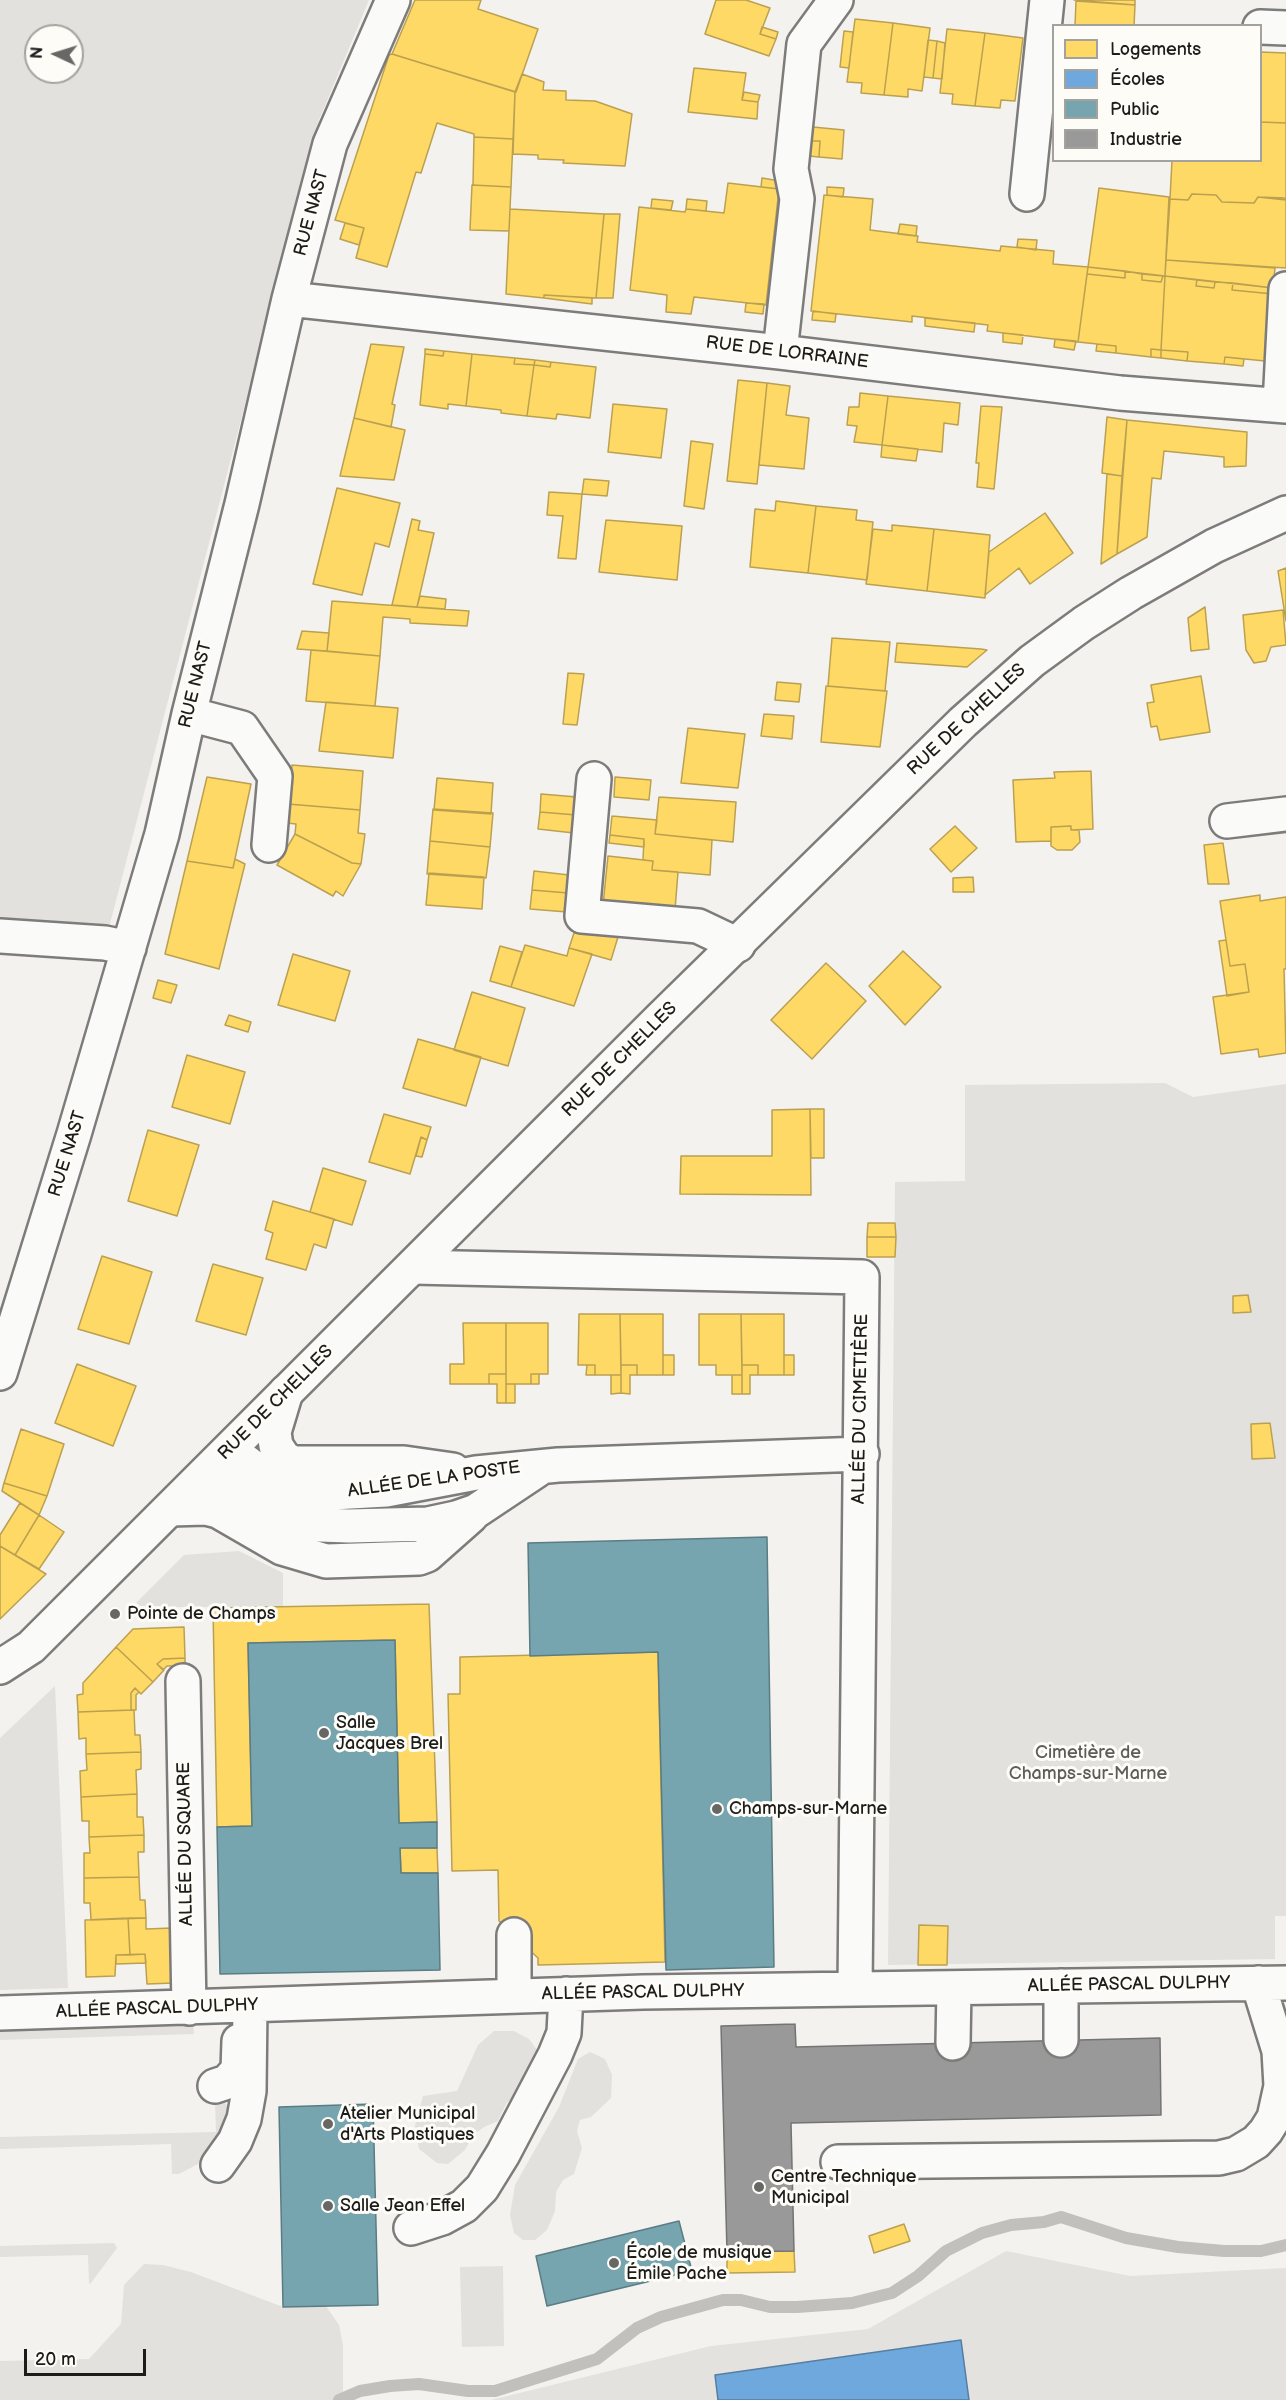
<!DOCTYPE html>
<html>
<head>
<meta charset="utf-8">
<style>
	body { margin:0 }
	#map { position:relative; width:1286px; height:2400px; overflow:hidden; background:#f3f2ef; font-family:"Balsamiq Sans",sans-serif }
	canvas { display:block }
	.legend { position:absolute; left:1052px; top:24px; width:210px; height:138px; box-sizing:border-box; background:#fdfcf7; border:2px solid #a3a29f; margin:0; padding:8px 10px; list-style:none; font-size:18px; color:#1c1c1c }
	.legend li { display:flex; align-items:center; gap:12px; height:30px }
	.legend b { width:30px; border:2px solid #a3a29f }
	.north { position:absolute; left:24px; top:24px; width:60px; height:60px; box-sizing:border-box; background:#fdfcf7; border:2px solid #a3a29f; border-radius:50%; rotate:274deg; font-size:16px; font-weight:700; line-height:24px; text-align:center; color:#1c1c1c }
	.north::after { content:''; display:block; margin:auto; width:21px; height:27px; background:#676766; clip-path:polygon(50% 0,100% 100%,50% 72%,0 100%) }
	.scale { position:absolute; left:24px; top:2349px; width:122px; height:27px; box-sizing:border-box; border:3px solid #1c1c1c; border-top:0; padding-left:8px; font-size:18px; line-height:21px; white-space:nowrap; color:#1c1c1c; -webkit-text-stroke:4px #fdfcf7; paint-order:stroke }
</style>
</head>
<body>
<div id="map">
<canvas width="1286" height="2400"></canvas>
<ul class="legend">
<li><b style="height:16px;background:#ffd966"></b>Logements</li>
<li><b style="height:16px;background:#6fa8dc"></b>Écoles</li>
<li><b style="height:16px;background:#76a5af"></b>Public</li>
<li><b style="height:16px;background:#999"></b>Industrie</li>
</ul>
<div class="north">N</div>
<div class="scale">20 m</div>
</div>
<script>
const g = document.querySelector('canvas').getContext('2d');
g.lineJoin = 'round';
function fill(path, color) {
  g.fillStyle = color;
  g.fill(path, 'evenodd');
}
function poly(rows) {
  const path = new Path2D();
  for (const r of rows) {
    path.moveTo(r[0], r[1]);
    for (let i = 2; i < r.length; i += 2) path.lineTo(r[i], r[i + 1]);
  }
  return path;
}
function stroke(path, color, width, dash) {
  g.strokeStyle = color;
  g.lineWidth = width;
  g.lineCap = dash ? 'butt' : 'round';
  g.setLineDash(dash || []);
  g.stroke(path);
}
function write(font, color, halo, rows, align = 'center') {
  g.font = font + ' "Balsamiq Sans",sans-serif';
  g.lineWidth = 6;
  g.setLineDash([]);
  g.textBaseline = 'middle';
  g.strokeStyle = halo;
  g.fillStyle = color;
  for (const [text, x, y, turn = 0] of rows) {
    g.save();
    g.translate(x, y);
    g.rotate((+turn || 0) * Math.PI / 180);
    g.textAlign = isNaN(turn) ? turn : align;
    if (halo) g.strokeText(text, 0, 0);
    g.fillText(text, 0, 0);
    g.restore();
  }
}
const built = poly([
	[1006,2251,1130,2276,1286,2268,1286,2400,491,2400,711,2346,868,2329]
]);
const green = poly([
	[0,0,369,0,319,120,105,943,0,936],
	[36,36,72,36,72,72,36,72],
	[1165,1083,1193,1097,1286,1084,1286,1916,1275,1916,1275,1959,888,1965,895,1182,965,1181,965,1085],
	[239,1551,283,1573,283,1607,132,1607,184,1555],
	[55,1686,68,1988,0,1990,0,1738],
	[193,2024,194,2034,0,2040,0,2029],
	[494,2031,514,2031,529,2039,537,2050,522,2088,506,2104,498,2121,484,2127,473,2135,465,2150,448,2164,437,2163,419,2149,415,2125,423,2096,457,2091,478,2045],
	[590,2052,605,2059,612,2075,611,2098,591,2117,580,2120,577,2131,582,2148,574,2174,563,2180,556,2192,555,2211,547,2230,535,2240,523,2240,514,2233,510,2215,515,2185,559,2107,578,2059],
	[215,2102,225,2103,233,2111,217,2144,198,2164,179,2174,172,2174,171,2144,0,2149,0,2137,216,2132],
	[114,2243,117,2248,91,2283,89,2284,88,2255,0,2257,0,2246],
	[144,2264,163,2265,191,2272,283,2307,326,2306,339,2325,343,2345,343,2400,0,2400,0,2361,89,2359,121,2324,124,2285],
	[503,2266,504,2346,462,2347,460,2267]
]);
const homes = poly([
	[415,0,481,0,478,9,538,29,516,92,392,54,415,0],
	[716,0,746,0,770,8,760,34,776,39,769,56,705,34,716,0],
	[1074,0,1135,0,1135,5,1074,0],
	[1076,1,1135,5,1134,26,1075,26,1076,1],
	[855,19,893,23,884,95,861,93,862,83,847,82,855,19],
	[893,23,930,28,922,91,908,89,908,97,884,95,893,23],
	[762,27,778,32,776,39,760,34,762,27],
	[947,29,985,33,975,106,952,104,953,94,940,93,947,29],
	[844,31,853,32,849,68,840,67,844,31],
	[985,33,1023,38,1015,101,1001,100,1000,108,975,106,985,33],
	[928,40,937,41,933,78,924,77,928,40],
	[937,41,945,43,942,79,933,78,937,41],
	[1260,52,1286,53,1286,123,1260,122,1260,52],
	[392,54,515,92,513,139,474,137,474,134,437,123,421,173,416,172,387,267,356,258,364,228,335,220,389,55,392,54],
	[694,68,746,73,742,100,758,102,757,119,688,112,694,68],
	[522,74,544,82,543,90,566,91,566,100,595,101,632,114,625,166,563,163,564,160,538,159,538,155,513,154,515,92,522,74],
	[744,92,760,95,758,102,742,100,744,92],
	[1260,122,1286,123,1286,200,1258,197,1254,203,1222,202,1216,195,1192,194,1188,200,1170,199,1172,160,1260,160,1260,122],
	[813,127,844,130,842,159,819,157,820,141,811,141,813,127],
	[474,137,513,139,511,187,473,185,474,137],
	[811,141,820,141,819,157,809,156,811,141],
	[762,178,780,181,779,189,761,187,762,178],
	[728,183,779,189,766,305,694,297,691,314,666,312,667,295,630,290,639,207,685,212,686,209,724,213,728,183],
	[472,185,511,187,509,231,470,230,472,185],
	[827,187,844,188,843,197,827,195,827,187],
	[1099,188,1169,197,1165,276,1088,267,1099,188],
	[1192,194,1216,195,1222,202,1254,203,1258,197,1284,198,1286,200,1286,268,1166,260,1170,199,1188,200,1192,194],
	[824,195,873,199,870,230,918,236,917,242,1000,251,1001,246,1054,251,1053,264,1088,267,1078,342,987,331,988,325,912,316,912,322,811,311,824,195],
	[652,199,673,201,671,210,651,208,652,199],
	[687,199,707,201,706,211,686,209,687,199],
	[510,209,604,214,596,298,544,295,544,298,506,294,510,209],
	[604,214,620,214,613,298,596,298,604,214],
	[345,223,364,228,359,245,340,239,345,223],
	[900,224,917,226,916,236,898,234,900,224],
	[1018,239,1037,240,1036,250,1017,247,1018,239],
	[1166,260,1275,268,1273,288,1165,276,1166,260],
	[1088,267,1125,271,1125,278,1087,274,1088,267],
	[1125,271,1142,274,1142,280,1161,282,1163,276,1165,276,1161,350,1151,349,1151,357,1116,353,1116,346,1078,342,1087,274,1125,278,1125,271],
	[1142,274,1163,276,1161,282,1142,280,1142,274],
	[1165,276,1197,280,1196,286,1214,288,1215,282,1233,283,1232,290,1273,294,1265,361,1225,357,1224,364,1187,361,1188,352,1161,350,1165,276],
	[1197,280,1215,282,1214,288,1196,286,1197,280],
	[1233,283,1273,288,1273,294,1232,290,1233,283],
	[544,295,592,298,592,304,544,298,544,295],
	[746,303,764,304,763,314,745,312,746,303],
	[813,311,836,314,835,322,812,320,813,311],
	[925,318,975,323,974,332,925,326,925,318],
	[1003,333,1023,335,1022,344,1003,342,1003,333],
	[1055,339,1076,341,1074,350,1054,347,1055,339],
	[371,344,404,347,392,404,395,405,391,427,354,418,371,344],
	[1097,344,1116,346,1116,353,1096,351,1097,344],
	[425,349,444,351,443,356,425,354,425,349],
	[1151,349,1161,350,1161,358,1151,357,1151,349],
	[1161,350,1188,352,1187,361,1161,358,1161,350],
	[444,351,472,354,466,406,448,404,448,409,420,405,425,354,443,356,444,351],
	[472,354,515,358,514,364,534,365,527,416,501,413,501,410,466,406,472,354],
	[1225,357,1244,359,1243,366,1224,364,1225,357],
	[515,358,535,360,534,365,514,364,515,358],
	[535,360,551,362,550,367,534,365,535,360],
	[551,362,596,367,590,418,557,414,556,419,527,416,534,365,550,367,551,362],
	[738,380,767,383,757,484,727,481,738,380],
	[767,383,790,386,786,415,809,418,804,469,759,465,767,383],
	[860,393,888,396,882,445,854,442,857,426,847,425,849,407,859,407,860,393],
	[888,396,960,403,958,425,944,423,942,452,882,445,888,396],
	[613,404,667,409,661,458,608,452,613,404],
	[981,406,1002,407,994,489,977,487,979,463,976,463,981,406],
	[1107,417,1127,420,1122,476,1102,473,1107,417],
	[354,418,405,430,394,480,340,476,354,418],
	[1127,420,1247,432,1246,466,1224,467,1224,457,1164,451,1161,479,1152,478,1147,537,1117,554,1127,420],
	[691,441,713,444,704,509,684,506,691,441],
	[882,445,918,449,916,461,881,457,882,445],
	[1107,474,1122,476,1117,554,1101,564,1107,474],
	[584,479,609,481,607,496,582,494,584,479],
	[337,488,400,503,389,547,375,543,362,595,313,584,337,488],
	[549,492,582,494,576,559,558,558,563,516,547,515,549,492],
	[776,501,816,506,808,573,750,567,755,509,775,511,776,501],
	[816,506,857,510,856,520,873,522,867,580,808,573,816,506],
	[1045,513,1073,553,1030,584,1019,568,985,595,989,552,1045,513],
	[412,519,420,521,418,530,434,533,417,607,392,605,412,519],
	[606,520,682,526,677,580,599,572,606,520],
	[892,525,934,529,927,591,866,584,873,529,892,531,892,525],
	[934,529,990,535,985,598,927,591,934,529],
	[1286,568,1286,621,1278,571,1286,568],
	[420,596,446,599,445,609,417,607,420,596],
	[332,601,469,611,467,626,410,623,410,619,383,617,380,656,327,651,332,601],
	[1205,607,1209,649,1191,651,1188,618,1205,607],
	[1283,610,1286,645,1271,647,1266,661,1254,663,1246,650,1243,615,1283,610],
	[302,631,329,633,327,651,297,649,302,631],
	[832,638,890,642,885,691,828,686,832,638],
	[897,643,981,649,987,650,967,667,895,662,897,643],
	[311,650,380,656,375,706,306,701,311,650],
	[568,673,584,674,577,725,563,724,568,673],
	[1201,676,1210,732,1160,740,1157,726,1151,727,1147,703,1154,702,1151,685,1201,676],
	[777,682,801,684,799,702,775,700,777,682],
	[826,686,887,691,880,747,821,742,826,686],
	[326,702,398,708,393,758,319,751,326,702],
	[764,714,794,716,792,739,761,736,764,714],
	[688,728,745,734,738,788,681,783,688,728],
	[292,765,363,771,360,810,288,804,292,765],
	[1091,771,1093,829,1071,830,1071,826,1051,827,1051,841,1016,842,1013,780,1055,778,1054,772,1091,771],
	[207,777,251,784,233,868,187,861,207,777],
	[615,777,651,780,649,800,614,797,615,777],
	[437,778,493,783,491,814,434,810,437,778],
	[541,794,577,797,576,815,540,812,541,794],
	[659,797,736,802,733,842,655,834,659,797],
	[288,804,360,810,358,833,365,834,361,864,352,863,295,834,296,824,287,823,288,804],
	[433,809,493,813,490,847,430,841,433,809],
	[540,812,576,815,574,833,538,829,540,812],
	[612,816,657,820,655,834,712,840,710,875,652,870,653,861,643,860,644,839,610,835,612,816],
	[955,826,977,848,951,872,930,849,955,826],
	[1071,826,1071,830,1079,830,1080,842,1072,850,1057,850,1051,846,1051,827,1071,826],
	[295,834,352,863,361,864,343,896,336,891,333,896,277,865,295,834],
	[610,835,644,839,644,847,609,843,610,835],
	[430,841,490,847,486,878,427,874,430,841],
	[1223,843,1229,884,1208,884,1204,845,1223,843],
	[608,856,653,861,652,870,678,872,675,910,603,905,608,856],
	[235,859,245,864,219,969,165,954,187,861,233,868,235,859],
	[534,871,569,875,568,893,532,890,534,871],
	[429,873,484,877,482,909,426,905,429,873],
	[973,877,974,892,953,892,953,878,973,877],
	[532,890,568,893,567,912,530,909,532,890],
	[1260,895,1260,901,1286,897,1286,969,1284,969,1286,1053,1259,1057,1258,1049,1221,1054,1213,997,1249,992,1245,964,1230,966,1220,901,1260,895],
	[574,933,618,937,611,960,569,948,574,933],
	[1226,940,1230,966,1245,964,1249,992,1227,996,1219,941,1226,940],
	[525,945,567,956,569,948,592,954,574,1006,511,987,525,945],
	[500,946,522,952,511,987,490,981,500,946],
	[903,951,941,987,905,1025,869,986,903,951],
	[293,954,350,971,335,1021,278,1005,293,954],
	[826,963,866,1001,812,1059,771,1020,826,963],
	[158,980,177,985,171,1003,153,998,158,980],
	[472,992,525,1008,508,1066,454,1050,472,992],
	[229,1015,251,1022,248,1032,225,1025,229,1015],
	[418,1039,481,1057,466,1106,403,1088,418,1039],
	[187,1055,245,1072,230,1124,172,1107,187,1055],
	[810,1109,811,1195,680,1194,681,1156,772,1156,772,1110,810,1109],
	[810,1109,824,1109,824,1158,811,1158,810,1109],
	[384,1114,431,1127,427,1140,421,1137,410,1174,369,1162,384,1114],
	[148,1130,199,1145,177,1216,128,1201,148,1130],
	[421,1137,427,1140,422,1157,416,1156,421,1137],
	[323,1168,366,1181,352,1225,310,1212,323,1168],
	[273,1201,334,1219,326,1248,314,1244,306,1270,266,1259,273,1233,265,1230,273,1201],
	[868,1223,895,1223,896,1237,867,1237,868,1223],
	[867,1237,896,1237,895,1257,867,1257,867,1237],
	[102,1256,152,1272,129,1344,78,1329,102,1256],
	[213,1264,263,1278,246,1335,196,1321,213,1264],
	[1248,1295,1251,1312,1233,1313,1233,1296,1248,1295],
	[579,1314,620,1314,621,1375,595,1375,595,1365,578,1365,579,1314],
	[620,1314,663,1314,663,1375,637,1375,637,1365,621,1365,620,1314],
	[699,1314,741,1314,742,1375,716,1375,716,1365,699,1365,699,1314],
	[741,1314,784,1314,784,1375,758,1375,758,1365,742,1365,741,1314],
	[463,1323,506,1323,506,1374,489,1374,489,1384,450,1384,450,1364,464,1364,463,1323],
	[506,1323,548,1323,548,1374,531,1374,531,1384,506,1384,506,1323],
	[663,1355,674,1355,674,1375,663,1375,663,1355],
	[784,1355,794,1355,794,1375,784,1375,784,1355],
	[77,1364,136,1386,113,1446,55,1423,77,1364],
	[587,1365,595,1365,595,1375,586,1375,587,1365],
	[621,1365,637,1365,637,1375,630,1375,630,1394,621,1393,621,1365],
	[742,1365,758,1365,758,1375,750,1375,750,1394,742,1394,742,1365],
	[489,1374,506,1374,506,1403,497,1403,497,1384,489,1384,489,1374],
	[531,1374,539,1374,539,1384,531,1384,531,1374],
	[611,1375,621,1375,621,1393,611,1394,611,1375],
	[732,1375,742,1375,742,1394,732,1394,732,1375],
	[506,1384,515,1384,515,1403,506,1403,506,1384],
	[1270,1423,1275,1458,1252,1459,1251,1424,1270,1423],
	[21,1429,64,1444,47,1496,4,1483,21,1429],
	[4,1483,47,1496,39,1515,2,1491,4,1483],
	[20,1503,39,1515,15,1555,0,1546,0,1535,20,1503],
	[39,1515,64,1532,39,1569,15,1555,39,1515],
	[0,1546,46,1574,0,1619,0,1546],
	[429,1604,437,1822,399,1823,395,1640,248,1643,252,1826,217,1827,213,1608,429,1604],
	[184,1627,185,1658,163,1659,157,1664,164,1670,153,1682,116,1647,133,1629,184,1627],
	[116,1647,153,1682,141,1694,135,1688,131,1693,131,1710,78,1712,77,1695,83,1694,83,1683,116,1647],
	[658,1652,665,1962,538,1965,538,1958,499,1921,498,1870,452,1871,448,1694,460,1694,460,1657,658,1652],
	[185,1658,185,1666,167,1666,163,1670,157,1664,163,1659,185,1658],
	[135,1688,139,1692,136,1695,136,1710,131,1710,131,1693,135,1688],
	[134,1710,135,1735,140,1735,141,1752,86,1754,86,1738,79,1739,78,1712,134,1710],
	[141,1752,141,1769,136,1770,137,1794,81,1797,80,1771,87,1770,86,1754,141,1752],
	[137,1794,137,1817,143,1817,144,1835,89,1837,89,1821,82,1821,81,1797,137,1794],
	[144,1835,144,1852,138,1852,139,1877,84,1878,84,1853,90,1853,89,1837,144,1835],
	[400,1848,437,1848,438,1873,401,1873,400,1848],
	[139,1877,140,1900,145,1900,146,1918,91,1920,90,1903,84,1903,84,1878,139,1877],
	[128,1918,130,1955,116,1955,115,1976,86,1977,85,1920,128,1918],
	[128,1918,146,1918,146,1929,172,1928,174,1983,147,1984,145,1954,130,1955,128,1918],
	[919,1925,948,1926,947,1965,918,1965,919,1925],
	[145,1954,146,1963,116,1964,116,1955,145,1954],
	[904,2224,910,2241,874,2253,869,2236,904,2224],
	[794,2251,795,2272,727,2273,727,2252,794,2251]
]);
const schools = poly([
	[961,2340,969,2400,718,2400,715,2375,961,2340]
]);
const public = poly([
	[767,1537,774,1967,666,1970,658,1652,530,1656,528,1543,767,1537],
	[395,1640,399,1823,437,1822,437,1848,400,1848,401,1873,438,1873,440,1970,220,1974,217,1827,252,1826,248,1643,395,1640],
	[373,2104,378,2305,283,2307,279,2107,373,2104],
	[679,2221,692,2271,547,2306,536,2256,679,2221]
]);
const industry = poly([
	[795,2024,796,2047,1160,2038,1161,2115,791,2123,794,2251,727,2252,721,2026,795,2024]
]);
const stream = poly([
	[339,2400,360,2391,390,2386,419,2384,468,2391,495,2391,597,2359,637,2328,661,2317,723,2300,741,2300,770,2307,797,2307,852,2303,892,2293,918,2276,946,2251,982,2233,1011,2225,1044,2222,1061,2217,1126,2238,1178,2247,1224,2251,1261,2251,1286,2245]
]);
const minor = poly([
	[1260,27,1286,28],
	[1027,194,1047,0],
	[289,299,780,352,1120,393,1286,406],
	[780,352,797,199,791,169,804,44,836,0],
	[1280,405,1286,289],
	[189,714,242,728,275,776,269,845],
	[594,779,582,916,698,926,738,945],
	[1227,821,1286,814],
	[0,936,105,943,129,948],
	[413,1267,862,1277,855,1989],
	[0,1373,74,1134,162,834,189,714,242,504,289,299,330,144,393,0],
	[286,1392,274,1432,276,1446,284,1458,293,1463,404,1463,453,1470],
	[230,1450,281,1488,295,1493,314,1494,386,1490,476,1473,558,1465,862,1454],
	[207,1473,302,1521,320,1525,349,1526,428,1524,456,1518,476,1511,539,1469],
	[170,1509,206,1508,218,1511,282,1548,326,1561,419,1558,427,1555,471,1516],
	[183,1681,189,2008],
	[514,1935,514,1996],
	[0,2013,643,1992,1286,1983],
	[1061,2040,1061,1986],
	[953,2043,954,1988],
	[215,2086,227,2082,238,2070,239,2041],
	[838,2162,1219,2158,1236,2154,1256,2142,1266,2131,1274,2118,1281,2086,1279,2051,1258,1983],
	[218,2165,235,2141,244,2119,249,2091,250,2006],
	[411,2228,442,2218,464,2206,482,2188,503,2154,555,2055,564,2033,566,1994]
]);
const major = poly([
	[0,1667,31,1647,660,1019,963,722,1032,661,1084,623,1131,593,1214,546,1286,513]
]);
const markers = [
	[115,1614,6,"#676766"],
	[324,1733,6,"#676766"],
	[717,1809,6,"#676766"],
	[328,2124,6,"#676766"],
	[759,2187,6,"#676766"],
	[328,2206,6,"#676766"],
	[614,2263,6,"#676766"]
];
const streetNames = [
	["RUE NAST",312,213,-75],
	["RUE DE LORRAINE",787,353,7],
	["RUE NAST",196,685,-76],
	["RUE DE CHELLES",967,720,-43],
	["RUE DE CHELLES",620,1060,-45],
	["RUE NAST",68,1154,-73],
	["RUE DE CHELLES",276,1403,-45],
	["ALLÉE DU CIMETIÈRE",861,1409,-89],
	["ALLÉE DE LA POSTE",434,1480,-8],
	["ALLÉE DU SQUARE",186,1844,-91],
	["ALLÉE PASCAL DULPHY",1129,1985,-1],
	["ALLÉE PASCAL DULPHY",643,1993,-1],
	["ALLÉE PASCAL DULPHY",157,2009,-2]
];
const poiNames = [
	["Pointe de Champs",127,1614],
	["Salle",336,1723],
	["Jacques Brel",336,1744],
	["Champs-sur-Marne",729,1809],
	["Atelier Municipal",340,2114],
	["d'Arts Plastiques",340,2135],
	["Centre Technique",771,2177],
	["Municipal",771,2198],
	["Salle Jean Effel",340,2206],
	["École de musique",626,2253],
	["Émile Pache",626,2274]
];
const parkNames = [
	["Cimetière de",1088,1753],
	["Champs-sur-Marne",1088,1774]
];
fill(built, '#e3e2de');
fill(green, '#e2e1dd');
fill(homes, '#ffd966');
stroke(homes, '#bba050', 1.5);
fill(schools, '#6fa8dc');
stroke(schools, '#567ea2', 1.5);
fill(public, '#76a5af');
stroke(public, '#5b7c83', 1.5);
fill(industry, '#999');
stroke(industry, '#747474', 1.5);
stroke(stream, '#c1c0bc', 12);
stroke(minor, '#7d7c7b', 38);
stroke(major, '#7d7c7b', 38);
stroke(minor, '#fafaf8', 33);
stroke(major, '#fafaf8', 33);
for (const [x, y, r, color] of markers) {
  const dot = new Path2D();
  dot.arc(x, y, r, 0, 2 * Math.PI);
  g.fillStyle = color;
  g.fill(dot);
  stroke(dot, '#fdfcf7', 2);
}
write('18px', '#1c1c1c', '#fdfcf7', streetNames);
write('18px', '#1c1c1c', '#fdfcf7', poiNames, 'left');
write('18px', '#5c5c5b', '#fdfcf7', parkNames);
</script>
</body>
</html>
